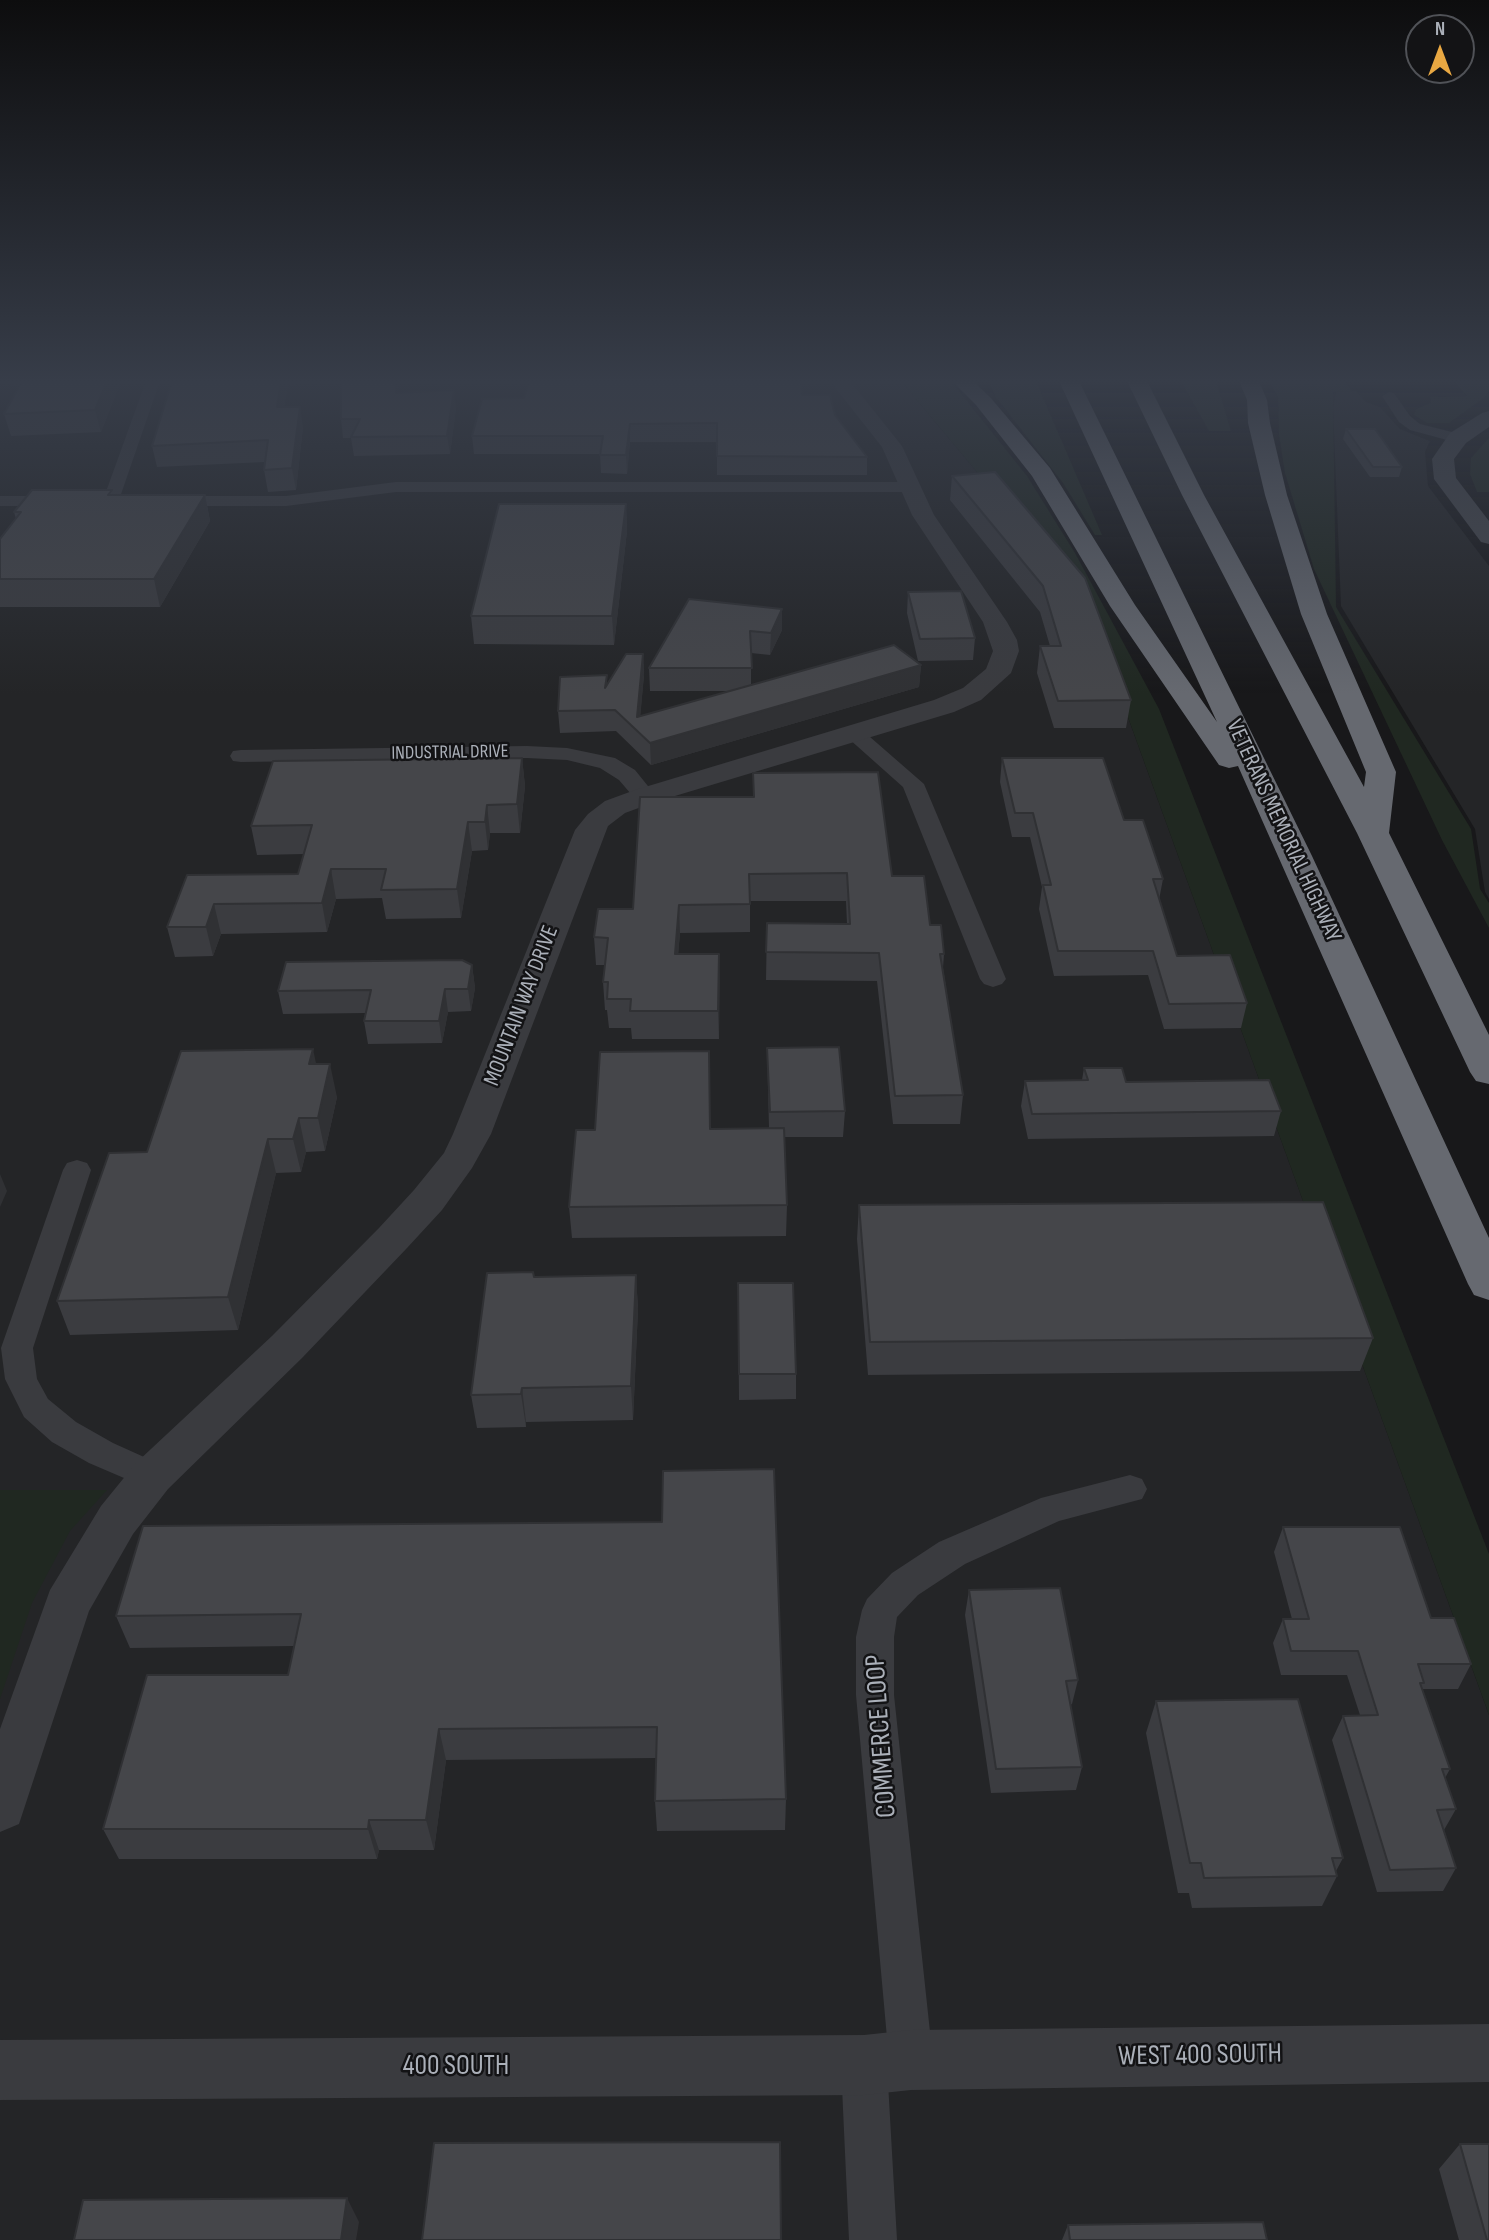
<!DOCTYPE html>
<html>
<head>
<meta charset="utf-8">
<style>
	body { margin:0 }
	#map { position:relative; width:1489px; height:2240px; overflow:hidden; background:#18181a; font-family:"Sofia Sans Condensed",sans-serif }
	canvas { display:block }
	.north { position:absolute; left:1405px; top:14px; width:70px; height:70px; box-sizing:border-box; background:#131315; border:2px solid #505257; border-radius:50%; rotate:0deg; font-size:19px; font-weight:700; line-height:28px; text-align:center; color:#abb0b9 }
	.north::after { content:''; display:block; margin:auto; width:24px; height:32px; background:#e9a842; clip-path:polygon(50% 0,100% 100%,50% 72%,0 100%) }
</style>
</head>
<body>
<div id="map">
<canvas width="1489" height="2240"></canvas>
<div class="north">N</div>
</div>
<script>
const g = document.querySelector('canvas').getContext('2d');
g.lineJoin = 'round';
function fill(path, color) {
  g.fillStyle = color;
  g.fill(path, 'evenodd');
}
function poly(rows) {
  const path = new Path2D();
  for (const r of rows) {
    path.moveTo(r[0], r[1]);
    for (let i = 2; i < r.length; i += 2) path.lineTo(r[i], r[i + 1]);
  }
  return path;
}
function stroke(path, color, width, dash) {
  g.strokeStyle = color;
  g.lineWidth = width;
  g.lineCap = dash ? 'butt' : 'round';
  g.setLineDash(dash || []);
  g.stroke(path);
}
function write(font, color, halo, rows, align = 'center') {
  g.font = font + ' "Sofia Sans Condensed",sans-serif';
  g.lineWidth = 5;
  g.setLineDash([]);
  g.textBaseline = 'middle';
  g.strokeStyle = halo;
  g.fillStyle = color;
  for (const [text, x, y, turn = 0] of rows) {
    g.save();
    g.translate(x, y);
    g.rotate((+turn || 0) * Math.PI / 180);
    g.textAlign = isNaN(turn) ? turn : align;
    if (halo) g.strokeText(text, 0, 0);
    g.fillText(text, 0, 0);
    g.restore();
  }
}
const built = poly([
	[0,381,901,381,1087,604,1489,1715,1489,2240,0,2240],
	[1356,391,1366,402,1380,407,1400,429,1430,441,1425,452,1428,486,1489,566,1489,899,1485,892,1475,829,1341,606,1333,407,1336,392]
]);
const green = poly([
	[901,381,951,381,1027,476,1075,553,1159,709,1489,1554,1489,1715,1087,604],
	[989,381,1036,381,1102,535,1095,535,1063,483,995,396],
	[1181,381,1216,381,1231,431,1209,431],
	[1269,381,1344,381,1352,391,1333,392,1336,607,1471,829,1480,889,1489,903,1489,928,1442,840,1314,569,1285,473,1279,435,1278,397],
	[1454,381,1489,381,1489,391,1485,397,1449,423,1427,423,1414,415,1416,409,1431,403,1430,397,1467,396],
	[1489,438,1489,492,1477,492,1470,474,1471,458],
	[0,1490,107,1490,70,1531,32,1603,0,1699]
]);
const minor = poly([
	[146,381,160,381,119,500,117,504,105,504,103,500,146,381],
	[1389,392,1394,393,1410,416,1420,424,1464,435,1466,438,1458,443,1410,430,1399,422,1382,396,1389,392],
	[396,482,910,482,918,487,910,492,396,492,286,506,169,506,161,501,169,496,286,496,396,482],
	[0,496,62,496,70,501,62,506,0,506,0,496],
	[855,728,862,730,924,784,1006,979,1002,984,993,987,984,984,980,979,903,787,848,738,844,734,848,730,855,728],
	[527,746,567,748,615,758,635,770,656,796,653,801,645,803,637,801,619,780,600,768,567,760,527,758,241,762,233,761,230,756,233,751,241,750,527,746],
	[77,1160,87,1163,91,1170,33,1348,37,1379,48,1399,76,1422,113,1443,164,1466,169,1476,164,1486,152,1490,89,1463,52,1442,24,1417,5,1379,1,1348,63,1170,67,1163,77,1160],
	[1130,1475,1142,1479,1147,1489,1142,1499,1059,1521,965,1564,918,1595,897,1617,894,1637,894,1695,933,2060,927,2076,911,2082,895,2076,889,2060,856,1695,856,1637,862,1610,867,1599,892,1573,939,1542,1041,1498,1130,1475],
	[864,2042,880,2049,887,2065,897,2240,849,2240,841,2065,848,2049,864,2042]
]);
const tertiary = poly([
	[830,381,850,381,902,446,934,515,1007,622,1017,640,1019,651,1011,673,981,700,954,712,655,802,625,813,608,826,491,1134,472,1168,442,1210,407,1248,302,1358,168,1489,133,1534,89,1611,19,1824,0,1832,0,1729,50,1590,101,1506,136,1463,272,1336,379,1228,414,1190,444,1153,453,1134,575,830,588,814,605,801,635,790,934,700,963,688,986,669,993,651,983,622,912,515,882,447,830,381],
	[1489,2024,1489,2082,911,2090,864,2095,0,2100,0,2040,864,2035,911,2030,1489,2024]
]);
const secondary = poly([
	[1489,411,1489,427,1466,443,1454,459,1456,478,1489,521,1489,544,1481,542,1434,479,1432,459,1450,433,1482,413,1489,411]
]);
const motorway = poly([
	[952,381,973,381,990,397,1050,468,1135,605,1217,722,1059,381,1079,381,1312,856,1489,1238,1489,1300,1474,1295,1468,1284,1238,766,1229,768,1219,765,1110,606,1032,476,976,405,952,381],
	[1127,381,1147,381,1204,495,1364,787,1366,772,1301,614,1265,495,1248,423,1247,400,1239,381,1259,381,1267,400,1270,423,1287,495,1327,614,1396,772,1389,833,1489,1035,1489,1084,1476,1081,1470,1072,1357,833,1182,495,1127,381]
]);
const wall = poly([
	[11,381,121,381,101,432,11,436,4,414,19,386,13,386],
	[172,381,309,381,308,384,288,385,284,407,303,427,296,490,268,492,264,470,265,462,157,467,152,446],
	[334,381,398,381,398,393,456,408,450,454,354,456,351,438,343,438,341,419,341,383,334,383],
	[794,383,802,395,835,415,867,457,867,475,717,475,717,442,630,442,627,474,601,473,600,454,474,454,472,436,524,398],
	[1346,429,1402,467,1399,477,1370,477,1343,439],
	[995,472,1131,700,1126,728,1054,728,1037,673,1040,646,1050,646,1040,612,950,500,952,476],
	[112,490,113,495,205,495,210,521,160,607,0,607,0,539,16,519,14,512],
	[626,504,627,531,614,645,474,644,471,616],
	[908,592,975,638,973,660,918,661,907,613],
	[782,609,782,630,770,655,751,653,751,685,921,665,919,687,651,765,616,731,560,733,558,711,607,675,607,685,643,654,644,675,640,716,732,691,650,691,649,668],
	[522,758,525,786,520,833,490,833,488,850,472,851,461,918,386,919,382,898,336,899,327,932,221,934,213,956,175,957,167,927,187,875,298,874,304,854,257,855,251,826],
	[1002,758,1124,820,1163,879,1159,900,1177,956,1247,1003,1241,1028,1164,1029,1148,975,1054,976,1039,909,1042,887,1030,837,1012,837,1000,782],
	[753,773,892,876,930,925,944,954,943,968,963,1095,960,1124,893,1124,877,981,766,980,767,923,847,924,846,901,750,901,750,932,680,933,678,954,719,954,719,1039,632,1039,631,1028,609,1028,607,1010,605,1010,603,982,605,965,596,965,594,937,633,909,753,797],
	[472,965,475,988,471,1011,448,1012,442,1043,368,1044,364,1021,366,1013,283,1014,278,991],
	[767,1048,845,1111,843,1137,784,1137,787,1205,786,1236,572,1238,569,1207,710,1129,769,1128],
	[316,1064,337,1097,325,1151,306,1152,301,1172,276,1173,238,1330,70,1335,57,1301,147,1152],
	[1084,1068,1126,1082,1281,1111,1274,1136,1028,1139,1021,1106,1025,1081,1082,1080],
	[859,1205,1373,1338,1360,1371,868,1375,857,1239],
	[636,1275,638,1309,633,1420,526,1422,526,1427,477,1428,471,1395,534,1277],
	[738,1283,796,1374,796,1399,739,1400],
	[662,1522,786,1799,785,1830,657,1831,655,1801,656,1758,446,1760,434,1850,379,1850,377,1859,119,1859,103,1829,288,1675,294,1646,130,1648,116,1616],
	[1283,1527,1431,1618,1471,1664,1458,1689,1422,1689,1450,1769,1445,1778,1456,1809,1444,1830,1456,1868,1443,1891,1377,1892,1332,1740,1343,1716,1360,1715,1347,1675,1281,1675,1273,1643,1283,1619,1292,1619,1274,1552],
	[969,1590,1078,1680,1072,1704,1070,1705,1082,1767,1076,1790,991,1793,965,1615],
	[1156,1701,1343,1858,1336,1871,1337,1876,1322,1906,1192,1908,1189,1893,1178,1893,1146,1733],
	[1460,2144,1489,2240,1459,2240,1439,2169],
	[1068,2225,1267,2240,1062,2240]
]);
const shadedWall = poly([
	[107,381,121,381,101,432,95,410],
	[281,381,287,381,288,385,280,428,277,407],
	[396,381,398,381,399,411,396,393],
	[454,390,456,408,450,454,447,436],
	[300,407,303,427,296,490,292,468],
	[630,424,630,442,627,474,626,455],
	[205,495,210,521,160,607,154,579],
	[626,504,627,531,614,645,612,616],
	[782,609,782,630,770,655,771,633],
	[643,654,644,675,639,732,637,717],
	[921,665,919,687,651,765,650,743],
	[522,758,525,786,520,833,517,804],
	[487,805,490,833,488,850,485,822],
	[468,822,472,851,461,918,457,889],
	[331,869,336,899,327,932,322,903],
	[214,904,221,934,213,956,206,927],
	[679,905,680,933,676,982,675,954],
	[719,954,720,982,719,1039,718,1011],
	[472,965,475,988,471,1011,468,989],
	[445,989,448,1012,442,1043,439,1021],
	[313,1049,320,1082,309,1064],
	[330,1064,337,1097,325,1151,318,1118],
	[299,1118,306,1152,301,1172,293,1139],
	[268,1139,276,1173,238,1330,228,1297],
	[0,1174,7,1191,0,1207],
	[636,1275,638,1309,633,1420,631,1386],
	[522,1388,526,1422,526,1427,521,1394],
	[439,1729,446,1760,434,1850,426,1820],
	[369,1820,379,1850,377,1859,368,1829],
	[347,2198,359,2222,356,2240,341,2240]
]);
const building = poly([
	[22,381,107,381,95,410,4,414,22,381],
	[172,381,281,381,277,407,300,407,292,468,264,470,268,440,152,446,172,381],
	[341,381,396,381,396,393,454,390,447,436,351,437,360,419,341,419,341,381],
	[529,381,794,381,794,383,801,383,802,395,830,395,835,415,867,457,717,456,717,423,630,424,626,455,600,455,603,436,472,436,482,399,524,398,529,381],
	[1346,429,1375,429,1402,467,1373,467,1346,429],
	[995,472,1085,578,1131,700,1058,701,1040,646,1061,646,1043,586,952,476,995,472],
	[32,490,112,490,108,495,205,495,154,579,0,579,0,539,21,512,14,512,32,490],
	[499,504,626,504,612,616,471,616,499,504],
	[961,591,975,638,920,639,908,592,961,591],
	[689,599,782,609,771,633,750,631,752,668,649,668,689,599],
	[894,645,921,665,650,743,615,710,558,711,560,677,607,675,605,688,626,654,643,654,637,717,894,645],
	[522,758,517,804,487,805,485,822,468,822,457,889,381,890,386,869,331,869,322,903,214,904,206,927,167,927,187,875,298,874,312,825,251,826,273,761,522,758],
	[1002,758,1103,758,1124,820,1143,820,1163,879,1153,879,1177,956,1230,955,1247,1003,1169,1004,1153,951,1058,951,1043,885,1051,885,1033,813,1015,813,1002,758],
	[878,772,892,876,924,876,930,925,941,925,944,954,940,954,963,1095,895,1096,879,953,766,952,767,923,850,924,847,873,749,874,750,904,679,905,675,954,719,954,718,1011,630,1011,631,999,607,999,608,982,603,982,608,938,594,937,598,909,633,909,640,797,754,797,753,773,878,772],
	[462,960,472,965,468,989,445,989,439,1021,364,1021,371,990,278,991,286,962,462,960],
	[839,1047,845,1111,770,1112,767,1048,839,1047],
	[313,1049,309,1064,330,1064,318,1118,299,1118,293,1139,268,1139,228,1297,57,1301,109,1153,147,1152,181,1051,313,1049],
	[709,1051,710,1129,784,1128,787,1205,569,1207,576,1130,595,1130,600,1052,709,1051],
	[1084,1068,1122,1068,1126,1082,1269,1080,1281,1111,1032,1114,1025,1081,1088,1080,1084,1068],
	[1323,1202,1373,1338,870,1342,859,1205,1323,1202],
	[533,1272,534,1277,636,1275,631,1386,522,1388,521,1394,471,1395,487,1273,533,1272],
	[738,1283,793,1283,796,1374,739,1374,738,1283],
	[774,1469,786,1799,655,1801,657,1727,439,1729,426,1820,369,1820,368,1829,103,1829,147,1675,288,1675,301,1614,116,1616,143,1526,662,1522,663,1471,774,1469],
	[1283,1527,1400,1527,1431,1618,1454,1618,1471,1664,1418,1664,1424,1683,1420,1683,1450,1769,1442,1769,1456,1809,1437,1810,1456,1868,1390,1870,1343,1716,1378,1715,1358,1651,1291,1651,1283,1619,1309,1619,1283,1527],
	[1060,1588,1078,1680,1066,1681,1082,1767,996,1769,969,1590,1060,1588],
	[1298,1699,1343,1858,1332,1858,1337,1876,1204,1878,1201,1863,1190,1863,1156,1701,1298,1699],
	[780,2142,781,2240,422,2240,434,2143,780,2142],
	[1460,2144,1489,2144,1489,2240,1487,2240,1460,2144],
	[347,2198,341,2240,74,2240,83,2200,347,2198],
	[1263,2222,1267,2240,1070,2240,1068,2225,1263,2222]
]);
const farStreetnames = [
	["INDUSTRIAL DRIVE",450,753,-1]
];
const streetNames = [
	["VETERANS MEMORIAL HIGHWAY",1283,831,65],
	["MOUNTAIN WAY DRIVE",522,1006,-69]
];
const nearStreetnames = [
	["COMMERCE LOOP",882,1736,-94],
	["WEST 400 SOUTH",1200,2056,-1],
	["400 SOUTH",456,2067]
];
fill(built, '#242527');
fill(green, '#202821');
fill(minor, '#3a3b3f');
fill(tertiary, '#3a3b3f');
fill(secondary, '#484a4f');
fill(motorway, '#666970');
fill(wall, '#3b3c40');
fill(shadedWall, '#303134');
fill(building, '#45464a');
stroke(building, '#303134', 2);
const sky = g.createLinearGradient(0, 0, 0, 694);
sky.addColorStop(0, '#0d0d0e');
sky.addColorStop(0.55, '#373d49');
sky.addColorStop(1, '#373d4900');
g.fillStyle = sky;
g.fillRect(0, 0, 1489, 694);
write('19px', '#abb0b9', '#131315', farStreetnames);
write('23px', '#abb0b9', '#131315', streetNames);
write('28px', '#abb0b9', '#131315', nearStreetnames);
</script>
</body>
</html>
